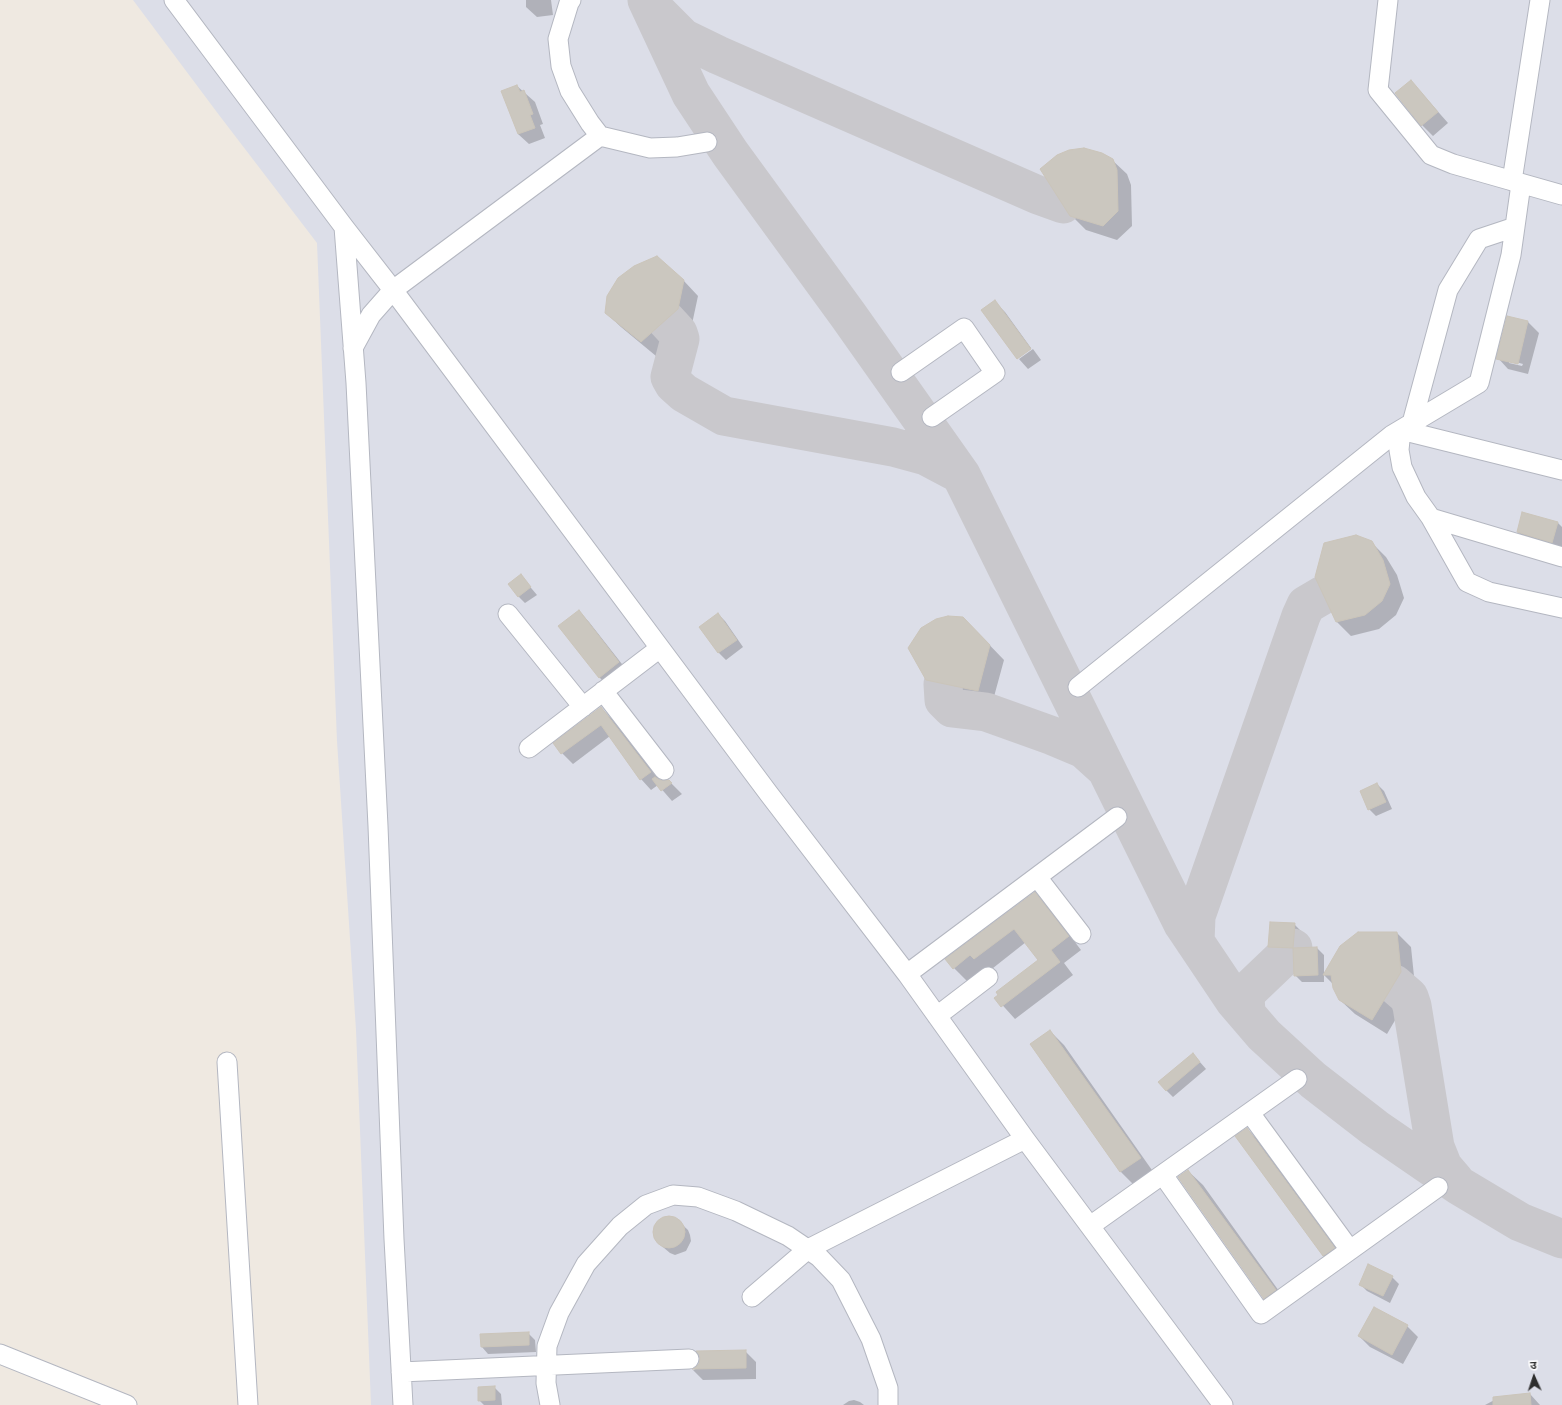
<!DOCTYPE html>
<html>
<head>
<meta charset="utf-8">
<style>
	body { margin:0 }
	#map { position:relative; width:1562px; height:1405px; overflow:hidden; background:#efe9e1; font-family:Montserrat,"Noto Sans Devanagari",sans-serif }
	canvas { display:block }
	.north { position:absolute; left:1514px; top:1357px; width:40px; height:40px; -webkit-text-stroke:3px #fff; paint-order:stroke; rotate:357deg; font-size:11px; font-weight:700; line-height:16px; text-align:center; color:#2e2e2e }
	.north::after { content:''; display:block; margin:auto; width:14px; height:18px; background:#2e2e2e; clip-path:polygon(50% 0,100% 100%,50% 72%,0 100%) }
</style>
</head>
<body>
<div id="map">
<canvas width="1562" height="1405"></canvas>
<div class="north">उ</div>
</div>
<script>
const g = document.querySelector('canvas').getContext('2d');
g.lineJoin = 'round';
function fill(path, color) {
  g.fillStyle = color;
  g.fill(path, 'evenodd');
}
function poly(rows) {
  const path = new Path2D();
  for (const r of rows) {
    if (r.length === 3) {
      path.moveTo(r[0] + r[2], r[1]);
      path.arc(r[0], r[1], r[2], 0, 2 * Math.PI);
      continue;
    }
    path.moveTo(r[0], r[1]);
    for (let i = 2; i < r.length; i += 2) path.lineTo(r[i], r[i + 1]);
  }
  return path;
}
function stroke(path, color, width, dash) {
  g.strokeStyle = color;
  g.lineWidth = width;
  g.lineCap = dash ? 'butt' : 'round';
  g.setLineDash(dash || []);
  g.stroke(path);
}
const airport = poly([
	[133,0,1562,0,1562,1405,371,1405,356,1030,337,741,317,243,219,115]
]);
const shadow = poly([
	[526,0,551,0,553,15,537,17,526,7],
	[1411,81,1448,123,1433,136,1422,125],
	[517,86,535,102,543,124,540,125,545,138,529,144,518,134],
	[1112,160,1127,174,1131,185,1132,226,1117,240,1086,230,1071,215],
	[684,281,698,296,692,324,656,356,621,327,606,313],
	[995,302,1005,312,1031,348,1018,357,1018,359,983,310],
	[1508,317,1528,322,1539,333,1528,374,1508,369,1498,358],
	[1509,360,1523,364,1522,366,1509,363],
	[1033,349,1041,360,1028,369,1019,359],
	[1523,513,1558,523,1562,527,1562,552,1528,542,1518,532],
	[1371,542,1386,557,1397,575,1404,598,1396,615,1379,629,1351,636,1336,621],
	[521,576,537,595,525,603,519,597],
	[579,611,589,622,629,673,610,688,600,678],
	[718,614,725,621,743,647,726,660,719,653,700,627],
	[977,632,1004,660,992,704,941,694,927,680],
	[601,708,612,719,660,781,669,781,682,794,672,801,658,785,651,790,641,779,610,736,573,764,562,753],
	[1377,784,1384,791,1392,809,1376,816,1369,809],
	[1035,894,1048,907,1081,950,1064,963,1073,975,1015,1019,996,998,1039,960,1026,942,988,972,984,968,967,981,954,968],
	[1294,924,1301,931,1300,949,1317,948,1324,955,1324,974,1397,933,1411,947,1415,986,1387,1034,1355,1014,1340,1000,1333,984,1324,975,1324,982,1302,982,1295,975,1295,954,1276,954,1269,947],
	[1050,1031,1064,1045,1154,1173,1135,1186,1121,1172,1031,1044],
	[1193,1054,1206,1069,1173,1097,1166,1090],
	[1247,1129,1261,1143,1348,1262,1338,1270,1323,1256],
	[1188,1171,1203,1185,1289,1305,1279,1312,1264,1298],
	[664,1218,676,1219,688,1230,690,1235,691,1241,686,1251,675,1255,670,1253,657,1242,654,1231,656,1226],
	[1392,1277,1399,1284,1390,1303,1367,1291,1360,1284],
	[1407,1326,1418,1337,1403,1364,1370,1347,1359,1336],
	[528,1333,535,1340,536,1352,488,1354,482,1347],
	[745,1351,756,1362,756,1379,703,1380,693,1370],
	[494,1387,501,1394,502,1405,484,1405,479,1400],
	[1530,1394,1540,1405,1485,1405,1500,1397],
	[854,1400,860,1402,864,1405,843,1405,849,1401]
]);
const taxiway = poly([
	[647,0,691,94,730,153,848,315,961,475,1183,924,1234,1000,1264,1035,1313,1080,1375,1128,1458,1185,1520,1222,1562,1239],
	[656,11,683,38,718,55,1038,195,1063,204],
	[666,320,678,333,680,339,670,377,674,384,684,393,724,416,893,447,926,456,960,474],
	[943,684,944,700,952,708,986,712,1053,736,1084,749,1105,768],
	[1195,942,1196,916,1301,616,1306,605,1323,595],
	[1394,984,1409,997,1412,1006,1435,1147,1443,1167,1455,1181],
	[1246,1013,1245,997,1250,989,1293,948]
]);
const building = poly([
	[1411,80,1438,112,1421,126,1395,93,1411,80],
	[517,85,520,92,524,90,533,114,530,115,535,128,518,134,501,91,517,85],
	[1084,148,1102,153,1113,159,1117,170,1118,211,1103,226,1070,216,1040,169,1057,155,1069,150,1084,148],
	[657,256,684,280,678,309,641,342,605,313,607,296,618,278,634,266,657,256],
	[995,300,1031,349,1017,359,981,310,995,300],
	[1507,316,1528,321,1518,364,1496,359,1507,316],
	[1522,512,1558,522,1552,543,1517,532,1522,512],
	[1356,535,1372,541,1383,560,1390,584,1382,601,1365,615,1336,622,1315,577,1324,543,1356,535],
	[521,574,531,587,518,597,508,584,521,574],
	[579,610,619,662,599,678,558,626,579,610],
	[718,613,737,640,718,653,699,627,718,613],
	[948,616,963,617,990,645,978,691,926,680,908,648,921,628,936,619,948,616],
	[601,707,651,772,640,780,601,725,561,754,553,743,601,707],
	[655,777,660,780,669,780,672,783,661,791,652,779,655,777],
	[1377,783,1386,802,1368,810,1360,791,1377,783],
	[1035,892,1069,936,1051,950,1060,962,1001,1007,994,998,998,995,996,992,1038,960,1014,929,974,959,970,955,953,969,945,959,1035,892],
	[1270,922,1295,923,1293,948,1268,947,1270,922],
	[1358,932,1397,932,1401,972,1372,1020,1339,1000,1333,988,1331,975,1323,975,1340,946,1358,932],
	[1317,947,1318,975,1294,976,1293,948,1317,947],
	[1050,1030,1141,1158,1120,1172,1030,1044,1050,1030],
	[1193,1053,1200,1062,1166,1091,1158,1082,1193,1053],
	[1247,1128,1335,1248,1323,1256,1235,1136,1247,1128],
	[1188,1170,1276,1290,1264,1299,1178,1177,1188,1170],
	[669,1232,16],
	[1368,1264,1393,1276,1383,1296,1359,1285,1368,1264],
	[1374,1307,1408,1325,1392,1355,1358,1336,1374,1307],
	[529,1332,529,1345,481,1347,480,1334,529,1332],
	[746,1350,746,1368,692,1369,695,1368,699,1364,700,1358,696,1351,746,1350],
	[495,1386,495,1400,478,1401,478,1387,495,1386],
	[1530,1393,1531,1405,1493,1405,1493,1397,1530,1393]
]);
const minor = poly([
	[174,0,344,227,393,290,769,794,907,974,1025,1139,1223,1405],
	[571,0,569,3,558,39,561,66,570,91,590,123,600,136,650,148,677,147,707,142],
	[1388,0,1378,90,1431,155,1453,164,1562,195],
	[1512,181,1540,0],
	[344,227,356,383,378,826,394,1239,403,1405],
	[353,348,371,315,393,290,600,136],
	[901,372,964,328,995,373,932,417],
	[1412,423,1448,290,1479,239,1515,227],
	[1562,470,1401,430,1399,450,1402,467,1416,497,1431,518,1467,582,1489,592,1562,608],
	[1431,518,1562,557],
	[508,614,583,707],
	[1078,687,1392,435,1479,383,1511,255,1521,184],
	[603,691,664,770],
	[529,748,660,648],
	[1037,877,1081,934],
	[907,974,1117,817],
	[937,1016,988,977],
	[227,1062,248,1405],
	[1250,1113,1350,1250],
	[1163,1175,1261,1314,1438,1187],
	[1090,1226,1297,1079],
	[752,1297,808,1249,1025,1139],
	[0,1354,127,1405],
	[401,1372,689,1359],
	[550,1405,546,1383,547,1346,559,1313,586,1264,620,1226,646,1205,673,1195,698,1197,736,1211,788,1236,819,1257,841,1280,871,1339,888,1388,888,1405]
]);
fill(airport, '#dcdee8');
fill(shadow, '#0003');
stroke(taxiway, '#c9c8cc', 39);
fill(building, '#cbc7bf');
stroke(building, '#cbc5ba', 1);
stroke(minor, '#b4b7c1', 21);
stroke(minor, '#fff', 19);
</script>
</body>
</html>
